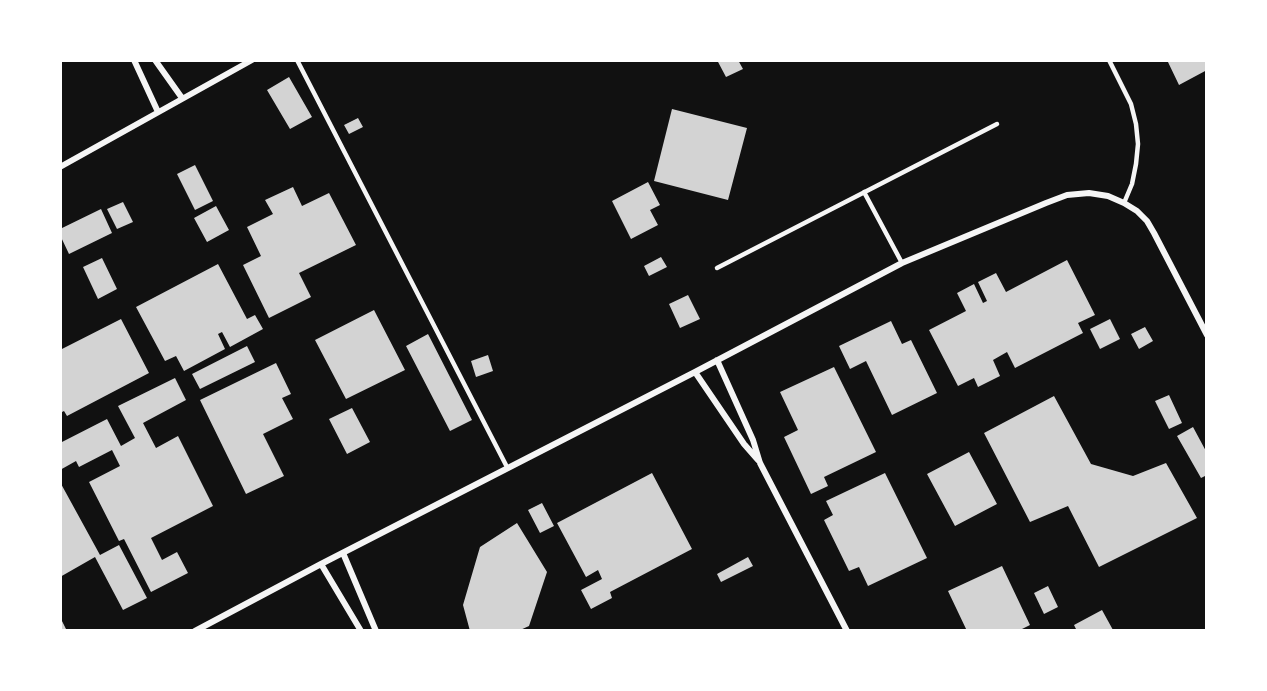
<!DOCTYPE html>
<html>
<head>
<meta charset="utf-8">
<style>
	body { margin:0 }
	#map { position:relative; width:1267px; height:691px; overflow:hidden; background:#111; font-family:"Fira Sans Condensed",sans-serif }
	canvas { display:block }
	.frame { position:absolute; inset:0; border:62px solid #fff; pointer-events:none }
</style>
</head>
<body>
<div id="map">
<canvas width="1267" height="691"></canvas>
<div class="frame"></div>
</div>
<script>
const g = document.querySelector('canvas').getContext('2d');
g.lineJoin = 'round';
function fill(path, color) {
  g.fillStyle = color;
  g.fill(path, 'evenodd');
}
function poly(rows) {
  const path = new Path2D();
  for (const r of rows) {
    path.moveTo(r[0], r[1]);
    for (let i = 2; i < r.length; i += 2) path.lineTo(r[i], r[i + 1]);
  }
  return path;
}
function stroke(path, color, width, dash) {
  g.strokeStyle = color;
  g.lineWidth = width;
  g.lineCap = dash ? 'butt' : 'round';
  g.setLineDash(dash || []);
  g.stroke(path);
}
const building = poly([
	[717,60,738,60,743,69,726,77],
	[1167,60,1207,60,1207,70,1179,85],
	[289,77,312,117,290,129,267,90],
	[672,109,747,128,728,200,654,181],
	[358,118,363,127,349,134,344,125],
	[195,165,213,201,195,210,177,174],
	[648,182,660,205,650,210,658,225,631,239,612,201],
	[293,187,302,206,329,193,356,245,299,273,311,297,269,318,243,265,261,256,247,227,273,214,265,200],
	[123,202,133,222,117,229,107,209],
	[216,206,229,230,207,242,194,218],
	[101,209,112,233,69,254,60,235,60,229],
	[661,257,667,267,649,276,644,266],
	[102,258,117,289,98,299,83,267],
	[1067,260,1095,315,1078,323,1083,333,1015,368,1007,352,993,360,1000,376,978,387,974,378,958,386,929,330,966,311,957,293,974,284,983,303,987,301,978,282,996,273,1006,292],
	[218,264,247,319,255,315,263,329,230,347,222,332,218,334,225,349,184,371,176,356,165,361,136,307],
	[688,295,700,319,680,328,669,304],
	[374,310,405,370,346,399,315,340],
	[121,319,149,373,67,416,64,411,60,413,60,350],
	[1110,319,1120,339,1100,349,1090,329],
	[891,321,902,344,911,340,937,393,892,415,866,361,850,369,839,346],
	[1145,327,1153,341,1139,349,1131,334],
	[428,334,472,420,450,431,406,346],
	[247,346,255,362,200,389,192,374],
	[488,355,493,371,476,377,471,361],
	[276,363,291,394,282,398,293,419,263,434,284,476,246,494,200,400],
	[834,367,876,452,824,477,828,486,811,494,784,437,798,430,780,392],
	[175,378,186,400,143,423,156,448,178,436,213,506,151,538,162,560,177,552,188,573,151,592,124,539,119,541,89,482,120,466,112,450,79,467,76,461,60,470,60,443,107,419,121,446,135,438,118,406],
	[1169,395,1182,423,1169,429,1155,401],
	[1054,396,1091,464,1133,476,1166,463,1197,518,1099,567,1068,506,1030,522,984,433],
	[352,408,370,442,347,454,329,419],
	[1193,427,1207,453,1207,475,1201,478,1177,436],
	[969,452,997,504,955,526,927,474],
	[652,473,692,549,610,592,612,598,591,609,581,590,602,579,598,570,586,577,557,523],
	[885,473,927,558,868,586,859,567,849,571,824,520,833,515,826,501],
	[60,482,100,555,119,545,147,598,123,610,95,557,60,577],
	[542,503,554,526,540,533,528,510],
	[517,523,547,572,529,626,518,631,470,631,463,605,480,547],
	[748,557,753,566,721,582,717,574],
	[1002,566,1030,625,1018,631,967,631,948,591],
	[1048,586,1058,607,1044,614,1034,593],
	[1102,610,1113,630,1077,631,1074,625],
	[60,617,67,631,60,631]
]);
const service = poly([
	[297,60,507,467],
	[1109,60,1131,104,1136,124,1138,144,1136,164,1132,184,1124,203],
	[864,192,902,263],
	[717,268,997,124]
]);
const minor = poly([
	[134,60,158,112],
	[155,60,182,98],
	[60,167,252,60],
	[717,360,753,440,760,463,847,631],
	[695,372,744,444,758,460],
	[343,553,376,631],
	[321,564,361,631],
	[195,631,321,564,695,372,902,263,1046,203,1067,195,1089,193,1108,196,1124,203,1137,211,1147,221,1154,233,1207,335]
]);
fill(building, '#d3d3d3');
stroke(service, '#f5f5f5', 4.5);
stroke(minor, '#f5f5f5', 6);
</script>
</body>
</html>
